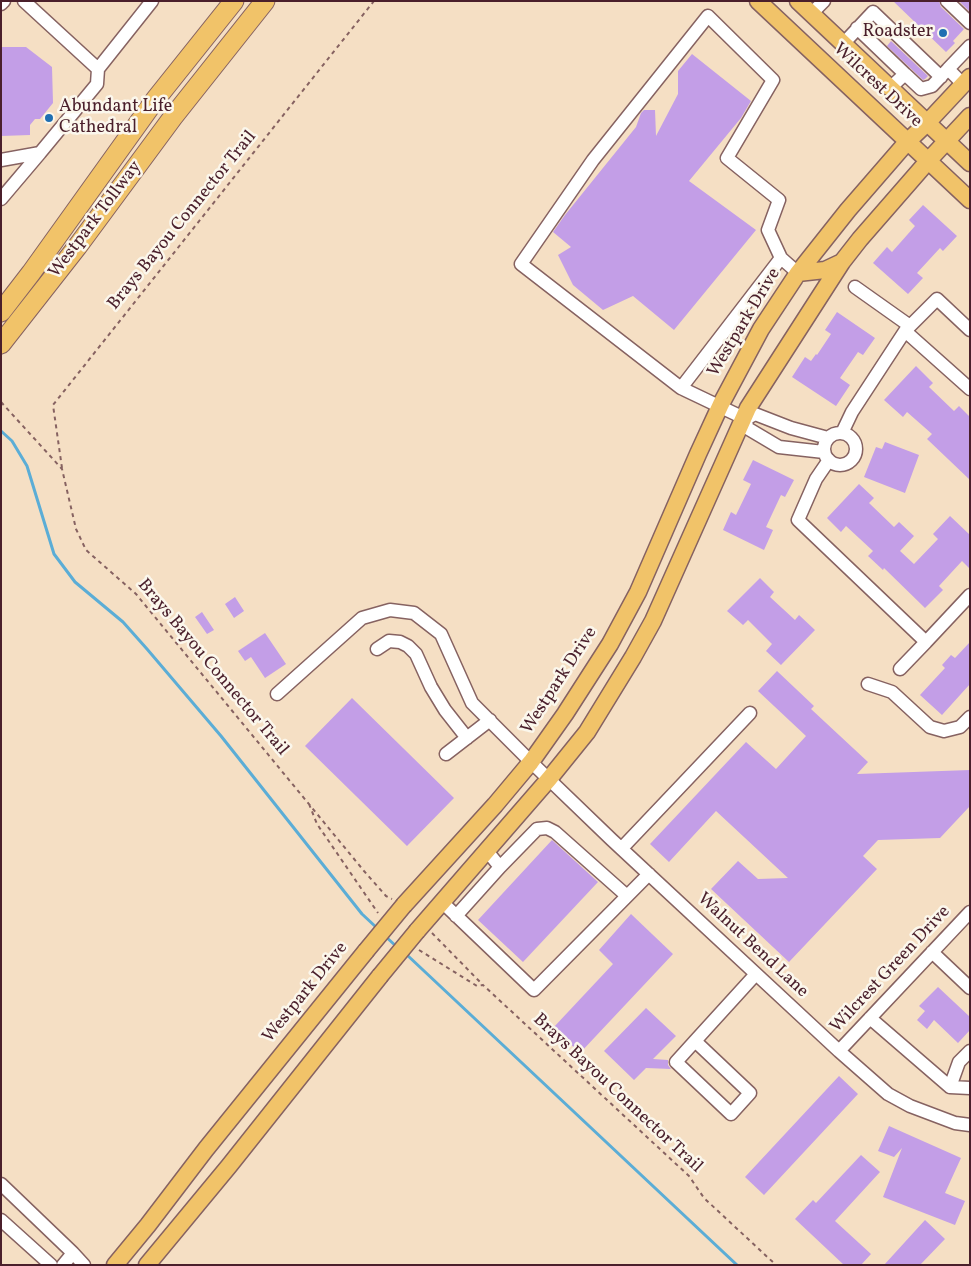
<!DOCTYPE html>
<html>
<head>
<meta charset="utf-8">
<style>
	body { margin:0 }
	#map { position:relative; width:971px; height:1266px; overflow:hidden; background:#f5dfc4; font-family:Vollkorn,serif }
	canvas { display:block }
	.frame { position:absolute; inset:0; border:2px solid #4a1f2b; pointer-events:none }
</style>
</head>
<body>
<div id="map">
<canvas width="971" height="1266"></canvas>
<div class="frame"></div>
</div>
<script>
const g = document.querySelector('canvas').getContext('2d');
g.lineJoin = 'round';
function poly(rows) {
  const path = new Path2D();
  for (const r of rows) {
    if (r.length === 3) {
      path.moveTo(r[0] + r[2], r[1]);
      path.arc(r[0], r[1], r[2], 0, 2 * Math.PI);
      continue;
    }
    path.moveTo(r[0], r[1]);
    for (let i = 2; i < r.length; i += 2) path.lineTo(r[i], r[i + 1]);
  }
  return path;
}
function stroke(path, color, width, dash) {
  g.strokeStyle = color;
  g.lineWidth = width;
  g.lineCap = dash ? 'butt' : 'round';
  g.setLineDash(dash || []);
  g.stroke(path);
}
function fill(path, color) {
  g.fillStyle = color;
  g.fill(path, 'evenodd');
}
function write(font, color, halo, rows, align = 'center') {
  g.font = font + ' Vollkorn,serif';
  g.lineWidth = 5;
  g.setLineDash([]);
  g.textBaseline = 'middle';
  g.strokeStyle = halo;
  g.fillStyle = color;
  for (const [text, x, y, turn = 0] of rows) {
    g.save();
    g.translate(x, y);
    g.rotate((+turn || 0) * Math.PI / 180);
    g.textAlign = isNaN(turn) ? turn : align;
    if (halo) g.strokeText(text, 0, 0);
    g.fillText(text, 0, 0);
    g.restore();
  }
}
const stream = poly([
	[1,431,12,441,27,466,54,554,75,582,123,622,147,649,221,736,362,914,377,928],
	[385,936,397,947],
	[406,954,737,1265]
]);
const building = poly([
	[893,1,939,1,941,7,964,29,953,41,955,43,946,52],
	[959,1,970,1,970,12],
	[891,41,928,76,925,79,923,80,887,46],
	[1,47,26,47,52,67,53,103,40,119,35,119,30,125,30,135,1,136],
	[692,54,751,101,741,118,689,181,756,230,674,330,633,296,603,310,573,285,558,255,571,247,553,232,565,215,636,127,641,113,644,110,655,110,656,136,678,94,678,71],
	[923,205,957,236,943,251,940,248,917,273,923,278,908,294,873,263,887,247,892,252,915,226,909,220],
	[837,312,875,338,863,355,858,352,840,378,850,385,836,406,792,377,805,357,811,361,816,354,817,355,831,334,825,330],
	[916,366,933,383,929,387,954,411,959,406,970,417,970,480,927,439,932,434,907,412,903,417,884,400],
	[885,442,919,455,905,493,864,477,876,447,882,449],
	[753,460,794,480,785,497,781,495,766,527,773,530,764,550,723,530,731,512,736,515,751,484,743,480],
	[859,484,874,498,869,503,894,527,899,522,914,536,900,551,914,564,938,539,933,534,950,516,970,535,970,569,962,561,939,586,943,590,925,608,884,568,883,570,868,556,873,551,846,526,841,532,827,518],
	[760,578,774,592,770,597,795,620,799,615,815,630,781,665,766,651,772,644,748,620,743,625,727,611],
	[235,597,244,611,234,618,225,604],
	[202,612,214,630,207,634,195,617],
	[265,633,286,664,265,678,251,657,245,661,238,651],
	[970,642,970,684,942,715,920,695,945,668,942,665,951,655,955,658],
	[777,671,814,706,811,709,868,762,857,774,970,770,970,806,940,838,878,840,863,856,877,869,789,962,711,889,738,861,758,879,788,878,716,811,669,862,650,844,746,742,776,769,806,736,758,691],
	[352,698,454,798,407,846,305,746],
	[552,840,598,882,523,962,478,920],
	[631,914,673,954,580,1053,553,1028,613,964,599,950],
	[938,987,970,1017,970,1030,958,1043,934,1020,927,1029,917,1020,925,1011,919,1006],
	[646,1008,676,1036,653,1059,668,1060,668,1065,671,1069,646,1068,634,1080,604,1051],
	[839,1076,858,1094,764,1195,745,1177],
	[889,1126,961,1158,945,1193,965,1201,955,1225,883,1197,902,1148,894,1157,878,1151],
	[861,1155,880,1172,835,1221,871,1254,861,1265,844,1265,795,1219,813,1200,816,1203],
	[925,1220,945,1239,920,1265,884,1265]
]);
const path = poly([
	[1,402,62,469,76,529,86,550,136,594,364,871,386,896,392,899],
	[62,468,53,405,374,1],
	[309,804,317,824,378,913],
	[432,933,483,985],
	[419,950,477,986,483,985,689,1176,704,1198,776,1265]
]);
const minor = poly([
	[24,1,98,69],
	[947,1,970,23],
	[1,4,4,1],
	[811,14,824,1],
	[857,28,905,74],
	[843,44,873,12,941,77],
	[963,84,948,69,970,46],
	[890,88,905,74,921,89,932,86,948,69],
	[1,160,40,153,97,84,98,69,152,1],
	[1,199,40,153],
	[855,287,910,326],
	[905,331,970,389],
	[681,388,521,264,593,160,708,16,773,80,727,158,779,200,768,230,781,258],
	[746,419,681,388,781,258,798,273],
	[746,419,747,428,779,447,824,452],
	[746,419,755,414,791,428,828,438],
	[842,433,852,412,905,331,937,299,970,330],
	[840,449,16],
	[829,460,816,479,798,520,926,642,970,595],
	[377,649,389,641,400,642,408,646,416,654,431,687,445,710,467,738],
	[900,669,926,642],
	[868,684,892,692,930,727,944,731,960,727,970,717],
	[277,694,362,618,390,610,414,613,441,634,472,703,531,762,612,840,839,1051,888,1094,910,1106,955,1123,970,1125],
	[446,754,490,720],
	[622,848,750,713],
	[500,867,537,829,547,828,555,832,627,896],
	[442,902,534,990,649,874],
	[456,916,500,867,487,851],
	[932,952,970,988],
	[870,1018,950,1087,970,1088],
	[695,1041,750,1093,731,1114,676,1062,695,1041,756,974],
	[839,1051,970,912],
	[950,1087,959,1062,970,1051],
	[1,1184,73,1253],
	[1,1220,51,1265],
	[63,1265,73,1253,84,1265]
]);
const major = poly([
	[758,1,970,200],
	[798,1,970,163],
	[798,273,825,270,842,262],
	[404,905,495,805,531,762,565,714,610,644,638,592,698,454,721,404,761,329,798,273,848,210,907,142,927,123,970,77],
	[417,931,549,779,587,732,633,657,653,621,748,408,842,262,860,239,928,161,970,116],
	[115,1265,148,1225,206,1149,366,951],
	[147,1265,229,1166,380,976]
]);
const highway = poly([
	[1,312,31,273,155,100,234,1],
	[1,344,77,247,173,117,265,1]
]);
const majorBridge = poly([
	[366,951,404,905],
	[380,976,417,931]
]);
const markers = [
	[943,33,5,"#1f6fb2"],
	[49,118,5,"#1f6fb2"]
];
const poiNames = [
	["Roadster",933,33],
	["Abundant Life",59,108,"left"],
	["Cathedral",59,129,"left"]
];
const streetNames = [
	["Wilcrest Drive",877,86,43],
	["Westpark Tollway",96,220,-53],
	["Brays Bayou Connector Trail",183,221,-51],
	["Westpark Drive",745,323,-59],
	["Brays Bayou Connector Trail",212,668,50],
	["Westpark Drive",560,681,-57],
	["Walnut Bend Lane",752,946,43],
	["Wilcrest Green Drive",891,970,-47],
	["Westpark Drive",306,993,-51],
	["Brays Bayou Connector Trail",617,1094,43]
];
stroke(stream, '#5badd6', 3);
fill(building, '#c39ee7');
stroke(minor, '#866261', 15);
stroke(major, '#866261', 19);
stroke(highway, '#866261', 21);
stroke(path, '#866261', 2, [4, 4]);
stroke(minor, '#fff', 12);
stroke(major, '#f1c369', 16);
stroke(highway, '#f1c369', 19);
stroke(majorBridge, '#866261', 19, []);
stroke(majorBridge, '#f1c369', 16);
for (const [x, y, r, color] of markers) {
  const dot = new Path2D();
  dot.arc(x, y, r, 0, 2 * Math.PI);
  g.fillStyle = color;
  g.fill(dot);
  stroke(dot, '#fbf7ec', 2);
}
write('18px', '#4a1f2b', '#fbf7ec', poiNames, 'right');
write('18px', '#4a1f2b', '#fbf7ec', streetNames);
</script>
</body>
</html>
